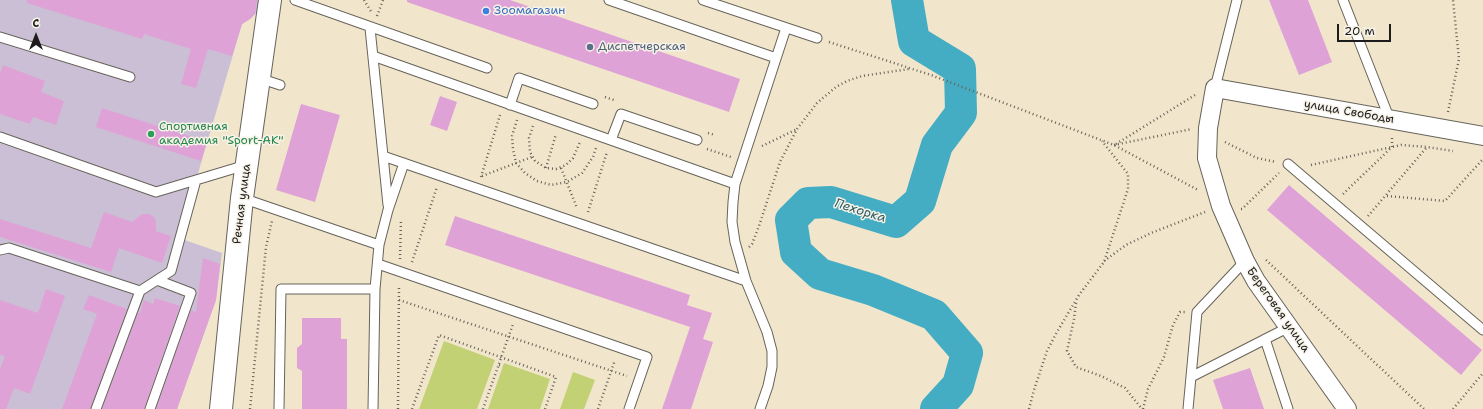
<!DOCTYPE html>
<html>
<head>
<meta charset="utf-8">
<style>
	body { margin:0 }
	#map { position:relative; width:1483px; height:409px; overflow:hidden; background:#f1e6cc; font-family:"Shantell Sans",sans-serif }
	canvas { display:block }
	.north { position:absolute; left:16px; top:16px; width:40px; height:40px; -webkit-text-stroke:3px #f7f3e8; paint-order:stroke; rotate:0deg; font-size:11px; font-weight:700; line-height:16px; text-align:center; color:#1c1c1c }
	.north::after { content:''; display:block; margin:auto; width:14px; height:18px; background:#1c1c1c; clip-path:polygon(50% 0,100% 100%,50% 72%,0 100%) }
	.scale { position:absolute; left:1337px; top:24px; width:54px; height:18px; box-sizing:border-box; border:2px solid #1c1c1c; border-top:0; padding-left:5px; font-size:12px; line-height:14px; white-space:nowrap; color:#1c1c1c; -webkit-text-stroke:3px #f7f3e8; paint-order:stroke }
</style>
</head>
<body>
<div id="map">
<canvas width="1483" height="409"></canvas>
<div class="north">С</div>
<div class="scale">20 m</div>
</div>
<script>
const g = document.querySelector('canvas').getContext('2d');
g.lineJoin = 'round';
function fill(path, color) {
  g.fillStyle = color;
  g.fill(path, 'evenodd');
}
function poly(rows) {
  const path = new Path2D();
  for (const r of rows) {
    path.moveTo(r[0], r[1]);
    for (let i = 2; i < r.length; i += 2) path.lineTo(r[i], r[i + 1]);
  }
  return path;
}
function stroke(path, color, width, dash) {
  g.strokeStyle = color;
  g.lineWidth = width;
  g.lineCap = dash ? 'butt' : 'round';
  g.setLineDash(dash || []);
  g.stroke(path);
}
function write(font, color, halo, rows, align = 'center') {
  g.font = font + ' "Shantell Sans",sans-serif';
  g.lineWidth = 3;
  g.setLineDash([]);
  g.textBaseline = 'middle';
  g.strokeStyle = halo;
  g.fillStyle = color;
  for (const [text, x, y, turn = 0] of rows) {
    g.save();
    g.translate(x, y);
    g.rotate((+turn || 0) * Math.PI / 180);
    g.textAlign = isNaN(turn) ? turn : align;
    if (halo) g.strokeText(text, 0, 0);
    g.fillText(text, 0, 0);
    g.restore();
  }
}
const industrial = poly([
	[0,0,262,0,259,10,250,19,242,24,179,238,222,253,216,300,177,409,0,409]
]);
const green = poly([
	[444,341,495,360,477,409,419,409],
	[504,363,550,379,540,409,488,409],
	[573,372,595,380,584,409,560,409]
]);
const river = poly([
	[907,0,914,41,960,69,961,113,937,145,920,201,896,222,831,202,808,203,791,220,796,252,820,274,873,290,934,315,967,353,958,385,936,409]
]);
const building = poly([
	[27,0,257,0,255,14,250,19,242,24,232,56,208,49,196,88,181,84,191,49,144,34,142,39,27,3],
	[407,0,510,0,740,79,729,112,407,2],
	[1269,0,1308,0,1332,62,1299,75],
	[3,65,45,81,41,92,64,101,56,125,33,117,30,124,0,114,0,74],
	[440,96,457,102,447,131,430,125],
	[301,104,340,115,315,202,276,190],
	[102,108,207,142,201,161,96,127],
	[1289,185,1482,350,1461,375,1267,210],
	[104,212,132,222,142,214,148,214,153,216,156,221,156,231,171,236,162,263,119,248,111,272,0,237,0,219,91,248],
	[455,216,690,295,687,305,712,313,703,339,713,342,691,409,662,409,690,327,445,245],
	[203,258,220,264,216,300,177,409,156,409,191,310,196,312],
	[46,289,65,296,30,394,14,388,6,409,0,409,0,369,5,356,0,355,0,300,38,313],
	[89,295,127,309,90,409,62,409,97,314,83,309],
	[155,298,180,306,144,409,102,409,138,313,140,313,144,300,153,304],
	[302,318,341,318,341,339,347,339,347,409,302,409,302,371,297,368,297,348,302,344],
	[1250,368,1264,409,1223,409,1213,380]
]);
const path = poly([
	[364,0,372,13],
	[377,16,383,0],
	[829,42,931,75,1114,145,1198,190],
	[605,97,614,100],
	[1448,112,1459,59,1453,0],
	[517,120,512,136,513,149,516,163,525,173,537,181,551,185,567,182,582,173,593,157,596,148],
	[533,126,529,138,530,152,535,161,546,168,556,169,566,165,573,158,580,142],
	[708,133,715,135],
	[1225,142,1257,158,1276,162],
	[1116,144,1195,95],
	[1114,145,1192,129],
	[762,146,797,129],
	[707,149,731,157],
	[1311,165,1401,145,1427,147,1453,151],
	[546,168,556,134],
	[561,168,577,208],
	[482,176,532,157],
	[481,177,500,115],
	[1343,194,1392,147,1392,138],
	[1387,196,1445,201,1483,159],
	[1241,209,1242,209,1279,173],
	[588,212,607,152],
	[1368,216,1427,147],
	[749,247,752,244,759,226,780,162,797,129,817,103,836,87,847,81,862,76,909,69],
	[400,259,401,220],
	[1266,260,1424,409],
	[1104,261,1126,245,1151,233,1205,212],
	[412,262,437,187],
	[399,300,627,376],
	[1076,303,1074,319,1067,351,1076,367,1101,376,1125,388,1142,409],
	[499,365,503,366],
	[250,409,266,247,272,221],
	[398,409,399,286],
	[412,409,439,335,556,377,545,409],
	[483,409,513,324],
	[598,409,615,360],
	[1029,409,1034,390,1047,351,1057,332,1079,295,1104,262,1128,189,1128,174,1102,141],
	[1143,409,1148,389,1164,357,1173,325,1180,312,1185,312],
	[1453,409,1483,373]
]);
const service = poly([
	[295,0,487,68],
	[609,0,776,58],
	[703,0,817,38],
	[1343,0,1390,120],
	[370,28,388,205],
	[0,37,130,77],
	[373,56,735,184],
	[259,78,280,85],
	[1215,88,1237,0],
	[510,105,519,78,593,104],
	[0,137,156,192,246,165],
	[611,140,621,114,697,140],
	[383,156,746,281],
	[1288,164,1483,330],
	[242,198,379,245],
	[0,250,9,248,140,291],
	[378,264,647,357,629,409],
	[1265,339,1288,409],
	[1191,377,1289,327],
	[96,409,140,291,171,271,196,180],
	[150,409,191,293,157,280],
	[279,409,281,289,375,289],
	[373,409,375,289,379,245,388,210,404,163],
	[760,409,768,386,772,367,772,351,767,332,746,281,735,242,732,222,733,202,735,184,786,28],
	[1188,409,1197,312,1245,261]
]);
const minor = poly([
	[1347,409,1256,281,1245,261,1221,206,1207,158,1208,128,1215,88,1483,136]
]);
const tertiary = poly([
	[221,409,242,198,270,0]
]);
const markers = [
	[486,11,4,"#3f7fe0"],
	[590,47,4,"#5c6f8a"],
	[151,134,4,"#2e9e5b"]
];
const shopNames = [
	["Зоомагазин",494,11]
];
const serviceNames = [
	["Диспетчерская",598,47]
];
const streetNames = [
	["улица Свободы",1349,112,10],
	["Речная улица",242,204,-83],
	["Береговая улица",1278,310,55]
];
const leisureNames = [
	["Спортивная",159,127],
	["академия \"Sport-AK\"",159,141]
];
const waterNames = [
	["Пехорка",860,211,17]
];
fill(industrial, '#cbbfd5');
fill(green, '#c2d173');
stroke(river, '#44adc3', 32);
fill(building, '#dfa2d6');
stroke(service, '#67635a', 11);
stroke(minor, '#67635a', 20);
stroke(tertiary, '#67635a', 24);
stroke(path, '#67635a', 2.5, [1, 3]);
stroke(service, '#fff', 9);
stroke(minor, '#fff', 18);
stroke(tertiary, '#fff', 22);
for (const [x, y, r, color] of markers) {
  const dot = new Path2D();
  dot.arc(x, y, r, 0, 2 * Math.PI);
  g.fillStyle = color;
  g.fill(dot);
  stroke(dot, '#f7f3e8', 1.5);
}
write('12px', '#366cbe', '#f7f3e8', shopNames, 'left');
write('12px', '#4e5e75', '#f7f3e8', serviceNames, 'left');
write('12px', '#1c1c1c', '#f7f3e8', streetNames);
write('12px', '#27864d', '#f7f3e8', leisureNames, 'left');
write('italic 13px', '#2e5d67', '#f7f3e8', waterNames);
</script>
</body>
</html>
